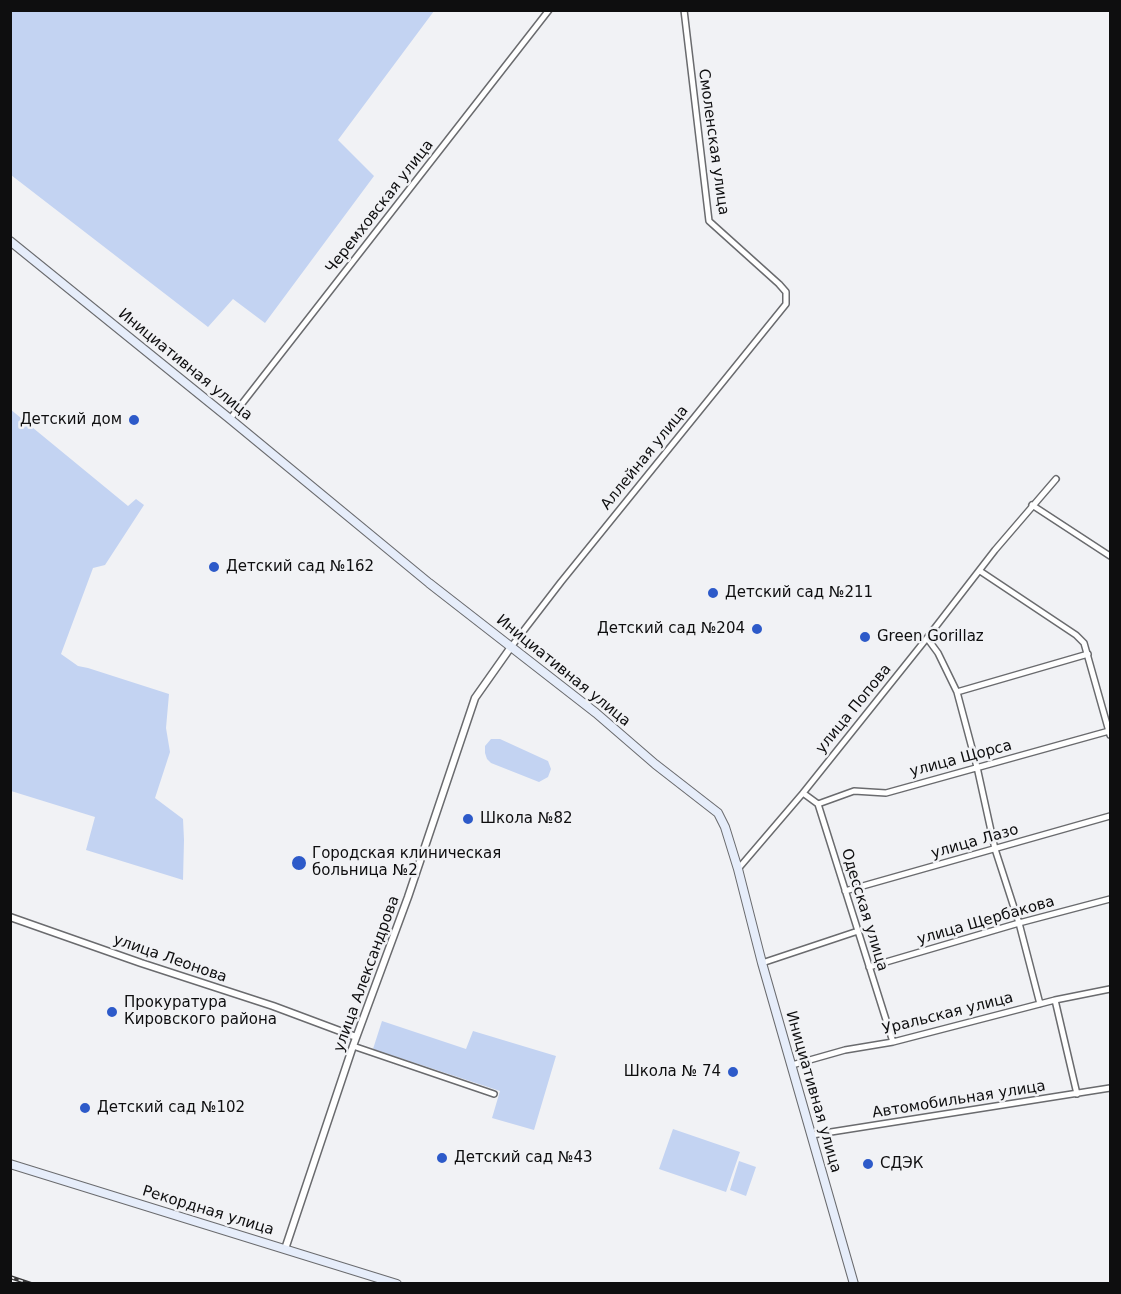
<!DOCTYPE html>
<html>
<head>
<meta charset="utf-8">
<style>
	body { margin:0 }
	#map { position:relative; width:1121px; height:1294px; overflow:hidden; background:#f1f2f5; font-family:"DejaVu Sans",sans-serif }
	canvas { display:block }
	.frame { position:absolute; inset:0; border:12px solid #0e0e0f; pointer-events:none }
</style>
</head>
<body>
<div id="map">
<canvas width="1121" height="1294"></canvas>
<div class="frame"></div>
</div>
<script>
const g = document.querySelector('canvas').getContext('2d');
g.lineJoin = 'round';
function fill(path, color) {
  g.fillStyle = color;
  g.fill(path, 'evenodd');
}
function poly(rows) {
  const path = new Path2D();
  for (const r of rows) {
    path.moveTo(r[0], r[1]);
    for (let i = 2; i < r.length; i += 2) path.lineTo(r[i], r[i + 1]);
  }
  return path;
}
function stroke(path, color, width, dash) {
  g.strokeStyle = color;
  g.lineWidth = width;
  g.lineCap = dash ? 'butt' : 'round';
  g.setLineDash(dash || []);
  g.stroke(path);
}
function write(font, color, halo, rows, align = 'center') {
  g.font = font + ' "DejaVu Sans",sans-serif';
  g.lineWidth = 5;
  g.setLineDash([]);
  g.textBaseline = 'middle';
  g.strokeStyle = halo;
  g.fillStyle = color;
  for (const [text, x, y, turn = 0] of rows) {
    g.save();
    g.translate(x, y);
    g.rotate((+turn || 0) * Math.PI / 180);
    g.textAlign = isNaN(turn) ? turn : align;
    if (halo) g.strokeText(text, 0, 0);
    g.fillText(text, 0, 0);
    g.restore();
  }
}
const green = poly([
	[10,11,11,10,434,11,338,140,374,176,265,323,233,299,208,327,11,175],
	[10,409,128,506,136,499,144,505,105,565,93,568,61,654,78,666,88,668,169,694,166,728,170,752,155,798,183,819,184,840,183,880,86,850,95,817,11,791],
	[491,739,500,739,548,761,551,769,548,777,539,782,491,763,487,759,485,753,485,746],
	[382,1021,466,1049,473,1031,556,1056,534,1130,492,1118,500,1091,373,1049],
	[673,1129,740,1152,726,1192,659,1169],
	[739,1161,756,1167,746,1196,730,1190]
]);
const minor = poly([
	[230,419,549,10],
	[1032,505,1110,556],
	[980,571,1076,635,1084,643,1110,735],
	[927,638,938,653,957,692,977,767,995,849,1019,923,1040,1004],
	[511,647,561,582,786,304,786,292,779,284,709,221,684,10],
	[957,692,1088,654],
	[803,793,818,804,893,1042],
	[818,804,854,791,886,793,1109,731],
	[738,869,803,793,927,638,995,550,1056,479],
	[845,891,1110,816],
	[762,963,858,931],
	[869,967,1019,923,1110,899],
	[1055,1000,1077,1094],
	[353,1046,494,1094],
	[792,1065,845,1050,893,1042,1055,1000,1110,989],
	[812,1135,1110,1088]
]);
const tertiary = poly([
	[10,917,141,963,273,1006,356,1037],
	[285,1249,353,1046,408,897,475,698,511,647]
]);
const secondary = poly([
	[10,241,230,419,429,583,596,713,655,764,718,813,725,827,738,869,762,963,854,1284],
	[10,1164,397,1284]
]);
const rail = poly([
	[10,1277,31,1284]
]);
const markers = [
	[134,420,6,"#2d5ac9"],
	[214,567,6,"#2d5ac9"],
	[713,593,6,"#2d5ac9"],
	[757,629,6,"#2d5ac9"],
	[865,637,6,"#2d5ac9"],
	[468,819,6,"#2d5ac9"],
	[299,863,8,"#2d5ac9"],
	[112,1012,6,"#2d5ac9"],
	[733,1072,6,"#2d5ac9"],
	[85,1108,6,"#2d5ac9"],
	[442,1158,6,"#2d5ac9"],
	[868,1164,6,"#2d5ac9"]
];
const streetNames = [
	["Смоленская улица",713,142,82],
	["Черемховская улица",380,207,-52],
	["Инициативная улица",185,365,39],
	["Аллейная улица",645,458,-51],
	["Инициативная улица",563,671,39],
	["улица Попова",854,709,-51],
	["улица Щорса",961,759,-15],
	["улица Лазо",975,842,-16],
	["Одесская улица",864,910,73],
	["улица Щербакова",986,921,-16],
	["улица Леонова",170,959,19],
	["улица Александрова",367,974,-70],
	["Уральская улица",948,1014,-14],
	["Инициативная улица",813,1092,74],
	["Автомобильная улица",959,1100,-9],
	["Рекордная улица",208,1211,17]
];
const poiNames = [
	["Детский дом",122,420,"right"],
	["Детский сад №162",226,567],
	["Детский сад №211",725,593],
	["Детский сад №204",745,629,"right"],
	["Green Gorillaz",877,637],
	["Школа №82",480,819],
	["Городская клиническая",312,854],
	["больница №2",312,871],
	["Прокуратура",124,1003],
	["Кировского района",124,1020],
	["Школа № 74",721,1072,"right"],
	["Детский сад №102",97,1108],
	["Детский сад №43",454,1158],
	["СДЭК",880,1164]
];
fill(green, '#c3d3f2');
stroke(minor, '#6a6b6e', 8);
stroke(tertiary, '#6a6b6e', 9);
stroke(secondary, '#6a6b6e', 10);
stroke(minor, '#fff', 5);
stroke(tertiary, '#fff', 6);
stroke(secondary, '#e6edfa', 8);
stroke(rail, '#383839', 4);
stroke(rail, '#f1f2f5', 1.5, [4.5]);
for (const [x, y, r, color] of markers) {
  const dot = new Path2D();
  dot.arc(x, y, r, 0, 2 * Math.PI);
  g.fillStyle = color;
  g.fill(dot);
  stroke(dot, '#f1f2f5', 2);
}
write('15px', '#0e0e0f', '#f1f2f5', streetNames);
write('15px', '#0e0e0f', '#f1f2f5', poiNames, 'left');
</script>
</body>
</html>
